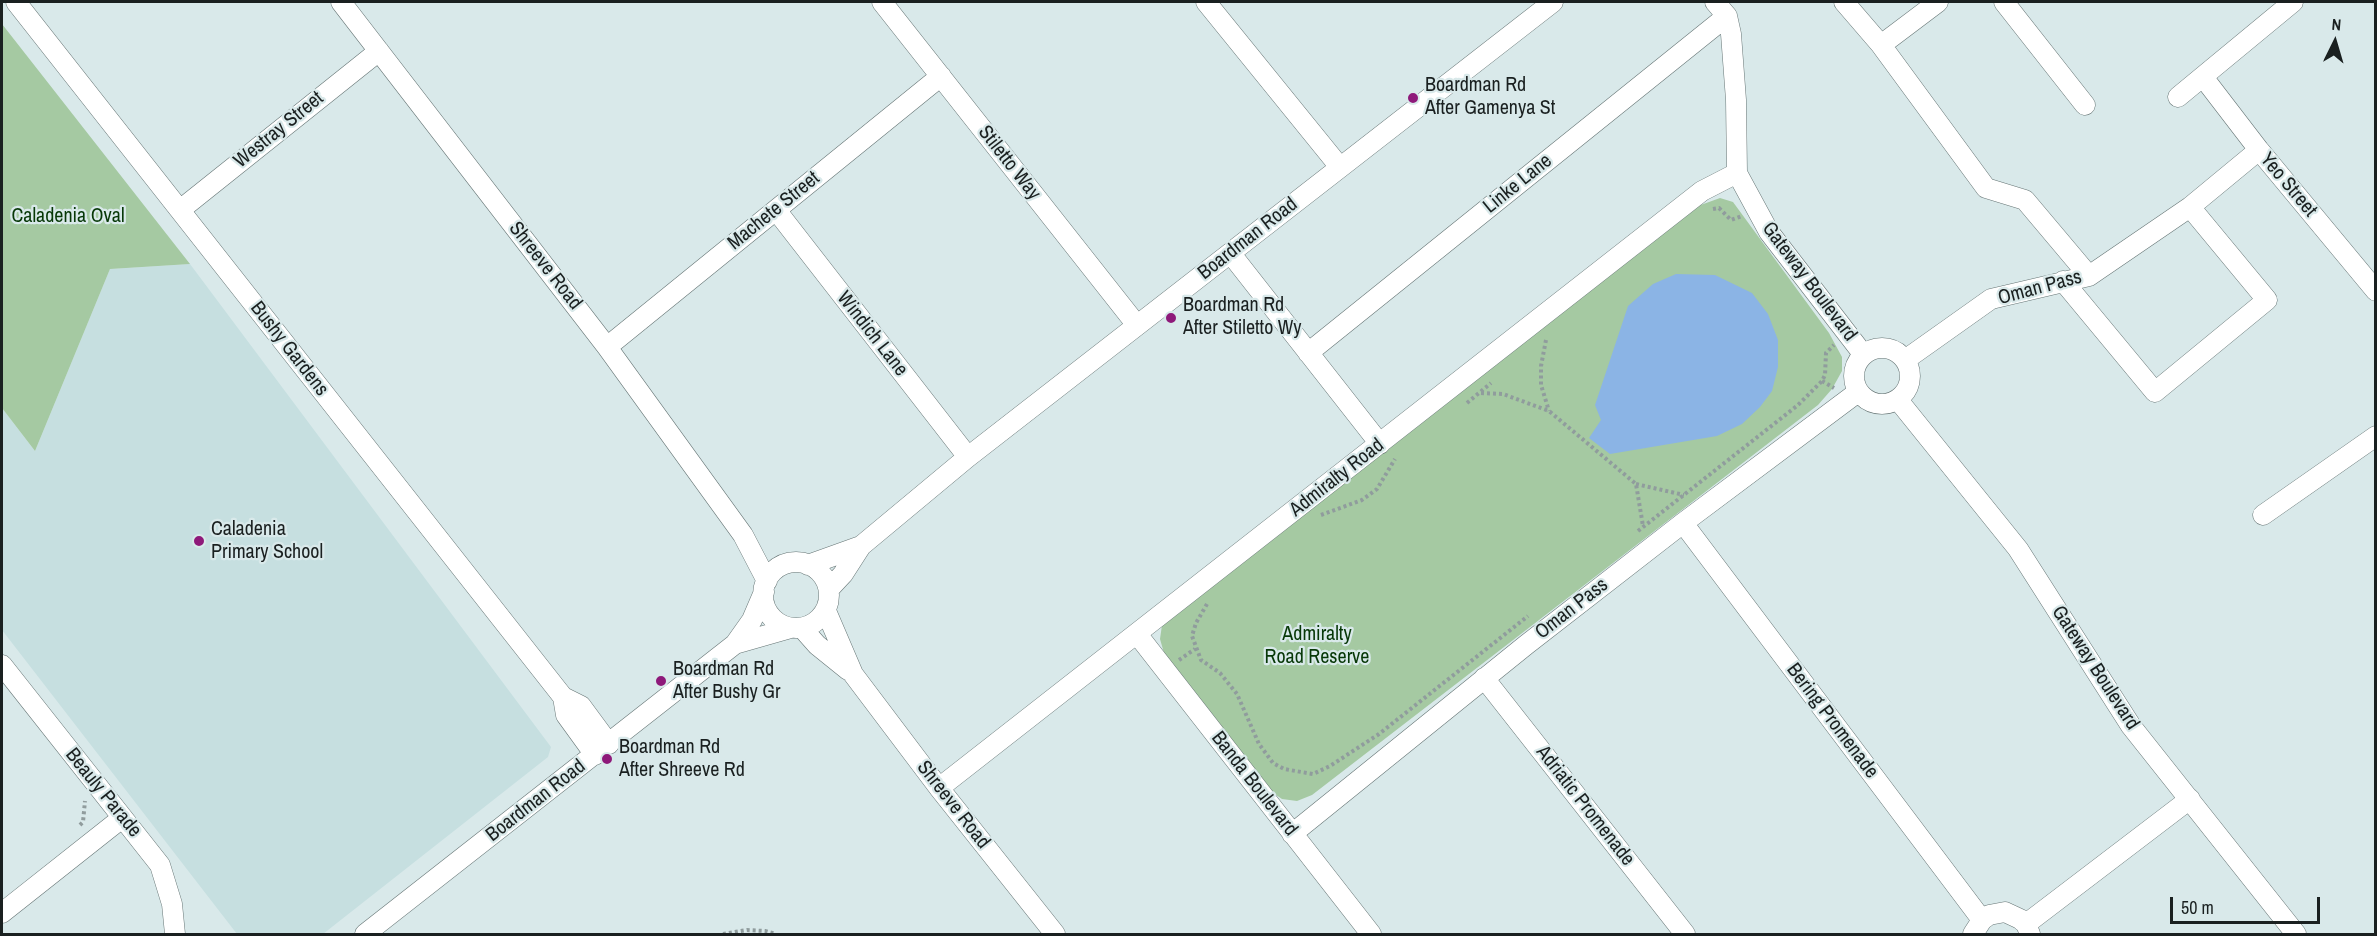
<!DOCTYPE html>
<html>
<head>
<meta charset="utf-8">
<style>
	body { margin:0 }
	#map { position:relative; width:2377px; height:936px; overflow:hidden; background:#d9e9ea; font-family:"Archivo Narrow",sans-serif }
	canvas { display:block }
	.frame { position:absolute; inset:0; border:3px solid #1a2020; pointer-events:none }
	.north { position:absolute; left:2305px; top:12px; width:60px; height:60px; -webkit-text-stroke:4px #d9e9ea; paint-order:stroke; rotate:5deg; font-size:16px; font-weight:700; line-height:24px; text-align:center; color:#1a2020 }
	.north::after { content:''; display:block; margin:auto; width:21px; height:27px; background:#1a2020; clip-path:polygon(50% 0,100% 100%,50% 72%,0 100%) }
	.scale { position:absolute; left:2170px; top:897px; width:150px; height:27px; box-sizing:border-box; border:3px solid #1a2020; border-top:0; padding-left:8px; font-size:18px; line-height:21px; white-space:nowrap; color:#1a2020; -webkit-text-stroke:4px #d9e9ea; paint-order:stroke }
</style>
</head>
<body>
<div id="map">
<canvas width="2377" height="936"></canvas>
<div class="frame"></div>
<div class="north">N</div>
<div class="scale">50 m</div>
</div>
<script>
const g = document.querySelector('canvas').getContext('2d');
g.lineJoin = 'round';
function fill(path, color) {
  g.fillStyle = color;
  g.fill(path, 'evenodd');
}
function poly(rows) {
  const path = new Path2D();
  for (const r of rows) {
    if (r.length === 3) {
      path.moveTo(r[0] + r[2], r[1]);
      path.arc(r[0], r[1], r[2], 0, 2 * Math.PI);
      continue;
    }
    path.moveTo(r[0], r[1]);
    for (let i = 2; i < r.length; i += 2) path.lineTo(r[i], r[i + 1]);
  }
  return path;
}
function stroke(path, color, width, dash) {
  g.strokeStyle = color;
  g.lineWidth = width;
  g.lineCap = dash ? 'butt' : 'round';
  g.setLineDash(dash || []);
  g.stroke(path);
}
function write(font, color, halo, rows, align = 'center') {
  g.font = font + ' "Archivo Narrow",sans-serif';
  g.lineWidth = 4.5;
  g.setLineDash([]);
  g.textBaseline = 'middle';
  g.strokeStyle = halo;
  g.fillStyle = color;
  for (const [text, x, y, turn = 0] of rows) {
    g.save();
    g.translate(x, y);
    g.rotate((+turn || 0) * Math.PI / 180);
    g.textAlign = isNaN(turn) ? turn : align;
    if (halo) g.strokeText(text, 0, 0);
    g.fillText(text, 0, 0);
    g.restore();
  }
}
const built = poly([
	[190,264,551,747,548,757,323,934,237,934,2,630,2,408,35,451,110,269]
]);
const green = poly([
	[2,24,190,264,110,269,35,451,2,408],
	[1720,198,1733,202,1829,333,1842,357,1842,371,1832,389,1818,405,1312,795,1297,801,1282,799,1270,791,1164,653,1160,639,1162,625,1698,206]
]);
const water = poly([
	[1676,274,1715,275,1752,293,1768,314,1778,340,1778,367,1772,391,1760,407,1742,424,1717,436,1610,454,1589,438,1601,420,1595,405,1628,306,1653,284]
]);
const path = poly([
	[1713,209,1719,208,1731,220,1742,216],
	[1546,340,1541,366,1541,385,1549,411],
	[1822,381,1834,388],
	[1481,393,1503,394,1549,411,1636,484,1643,526],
	[1467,403,1491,383],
	[1636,484,1684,495],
	[1321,515,1362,500,1377,489,1395,459],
	[1638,531,1798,405,1822,381,1825,375,1826,353,1834,345],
	[1207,604,1196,623,1192,636,1201,660,1220,673,1237,694,1259,744,1273,763,1284,769,1313,774,1330,766,1379,734,1528,616],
	[1179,660,1195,649],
	[80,825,83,822,85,801],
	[723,934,747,930,765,931,776,934]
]);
const minor = poly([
	[16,2,563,697,581,706,609,744],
	[341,2,607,347,743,535,767,581],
	[882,2,1136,324],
	[1206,2,1339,166],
	[1715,2,1727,16,1731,34,1736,100,1737,173,1769,232,1863,354],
	[1844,2,1881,45,1986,188,2025,200,2089,276],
	[2004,2,2085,105],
	[1881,45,1938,2],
	[2203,77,2259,150,2376,291],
	[2178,97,2293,2],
	[180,210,379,51],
	[776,210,968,457],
	[1231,254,1380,444],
	[2063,281,2155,392,2267,300,2190,207],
	[607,347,941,76],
	[1882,376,28],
	[1308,353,1727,16],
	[1905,360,1991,299,2089,276,2190,207,2259,150],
	[1898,400,2018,549,2131,726,2296,934],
	[2263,515,2376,436],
	[1683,523,1982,920],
	[796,595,33],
	[808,565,861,546],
	[829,589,843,574,861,546,968,457,1553,2],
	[826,611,853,674,939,788,1055,934],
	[802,628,817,645,848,670],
	[1137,634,1371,934],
	[735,644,791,628],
	[2,665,160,865,172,904,175,934],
	[1484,678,1685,934],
	[563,697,566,715,595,755],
	[939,788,1702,191,1737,173],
	[1292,834,1526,645,1683,523,1858,392],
	[2,913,122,818],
	[2026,924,2190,799],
	[365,934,735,644,752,620,764,592],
	[1973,934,1982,920,1989,915,2005,912,2020,919,2026,924,2030,934]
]);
const markers = [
	[1413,98,6,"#8e197a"],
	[1171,318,6,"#8e197a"],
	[199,541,6,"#8e197a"],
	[661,681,6,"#8e197a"],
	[607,759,6,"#8e197a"]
];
const poiNames = [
	["Boardman Rd",1425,86],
	["After Gamenya St",1425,109],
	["Boardman Rd",1183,306],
	["After Stiletto Wy",1183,329],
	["Caladenia",211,530],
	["Primary School",211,553],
	["Boardman Rd",673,670],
	["After Bushy Gr",673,693],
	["Boardman Rd",619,748],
	["After Shreeve Rd",619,771]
];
const streetNames = [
	["Westray Street",279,130,-39],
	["Stiletto Way",1009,163,52],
	["Linke Lane",1518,184,-39],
	["Yeo Street",2288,185,50],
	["Machete Street",774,211,-39],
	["Boardman Road",1248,239,-38],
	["Shreeve Road",545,266,52],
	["Gateway Boulevard",1809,282,53],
	["Oman Pass",2040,288,-15],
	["Windich Lane",872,334,52],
	["Bushy Gardens",289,349,52],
	["Admiralty Road",1337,478,-38],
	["Oman Pass",1572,609,-38],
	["Gateway Boulevard",2095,668,57],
	["Bering Promenade",1832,721,53],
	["Banda Boulevard",1254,784,52],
	["Beauly Parade",103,793,51],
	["Boardman Road",536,801,-38],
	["Shreeve Road",953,805,52],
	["Adriatic Promenade",1585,806,52]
];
const parkNames = [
	["Caladenia Oval",68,217],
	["Admiralty",1317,635],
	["Road Reserve",1317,658]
];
fill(built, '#c6dfe0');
fill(green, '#a5c9a2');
fill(water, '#8bb4e5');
stroke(minor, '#667575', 21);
stroke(path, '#909c9d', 4, [3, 3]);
stroke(minor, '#fff', 20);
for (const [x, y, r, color] of markers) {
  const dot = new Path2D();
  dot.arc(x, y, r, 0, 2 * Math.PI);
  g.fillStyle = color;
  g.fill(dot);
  stroke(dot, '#d9e9ea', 2);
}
write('20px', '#1a2020', '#d9e9ea', poiNames, 'left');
write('20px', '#1a2020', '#d9e9ea', streetNames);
write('20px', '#073807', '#d9e9ea', parkNames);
</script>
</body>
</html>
